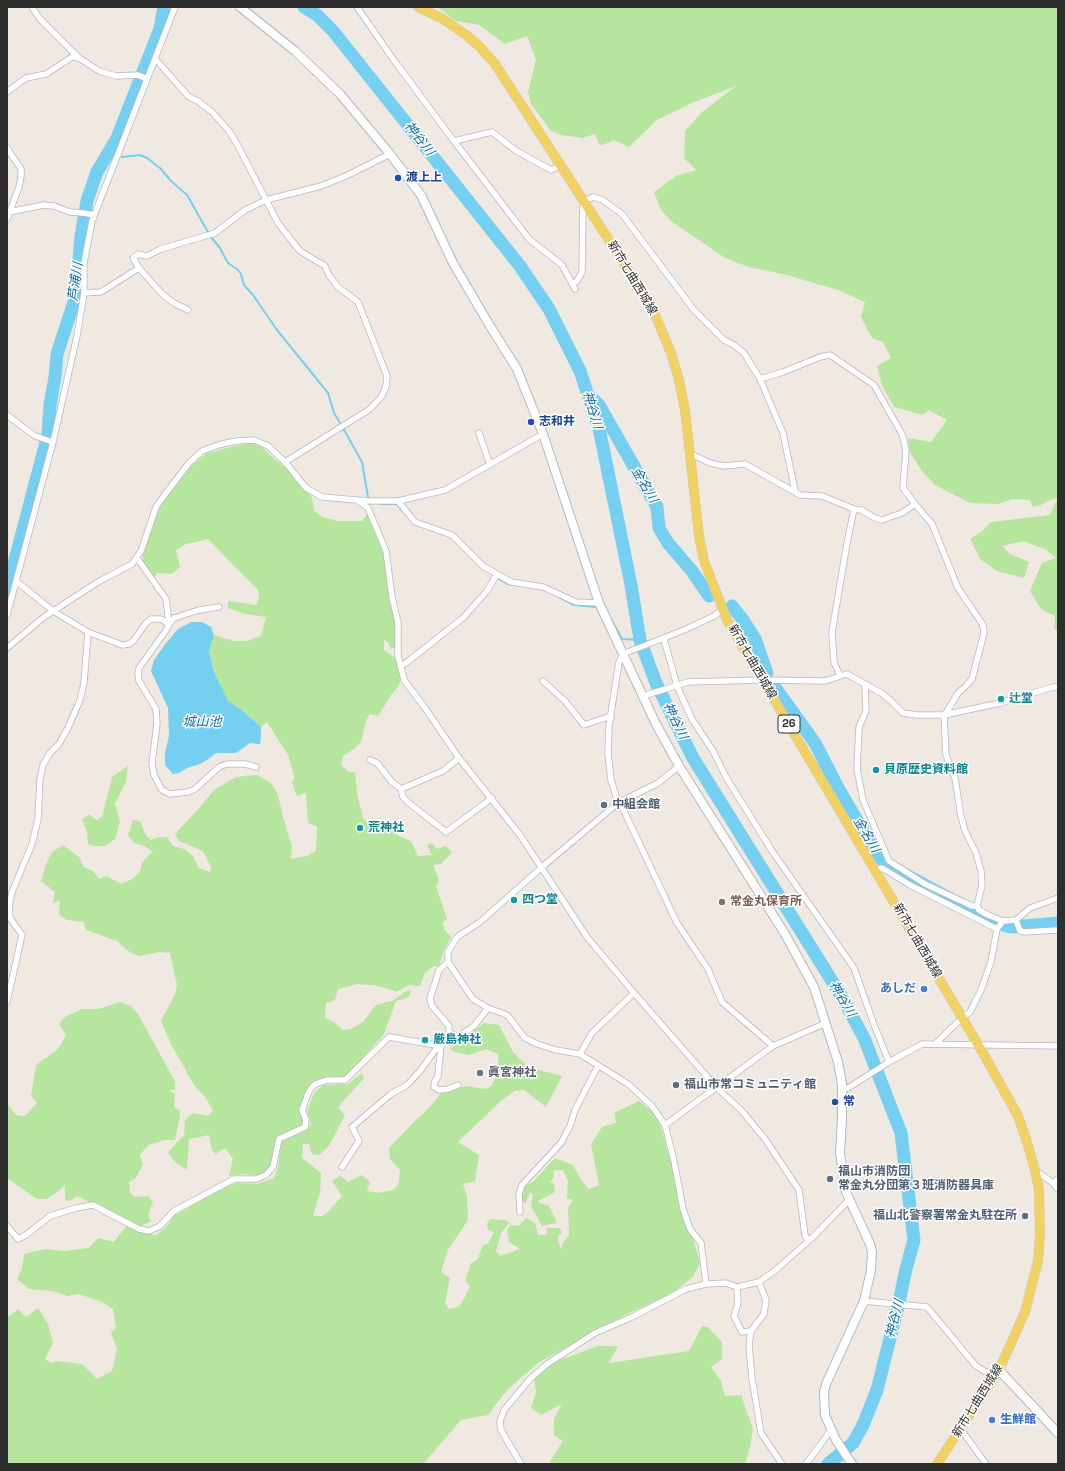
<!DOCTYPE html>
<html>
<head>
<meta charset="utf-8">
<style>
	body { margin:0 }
	#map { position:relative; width:1065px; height:1471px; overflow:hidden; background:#efe9e1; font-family:"Space Grotesk",sans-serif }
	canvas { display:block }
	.frame { position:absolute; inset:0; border:8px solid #2e2e2e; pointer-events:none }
</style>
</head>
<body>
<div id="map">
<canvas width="1065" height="1471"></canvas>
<div class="frame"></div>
</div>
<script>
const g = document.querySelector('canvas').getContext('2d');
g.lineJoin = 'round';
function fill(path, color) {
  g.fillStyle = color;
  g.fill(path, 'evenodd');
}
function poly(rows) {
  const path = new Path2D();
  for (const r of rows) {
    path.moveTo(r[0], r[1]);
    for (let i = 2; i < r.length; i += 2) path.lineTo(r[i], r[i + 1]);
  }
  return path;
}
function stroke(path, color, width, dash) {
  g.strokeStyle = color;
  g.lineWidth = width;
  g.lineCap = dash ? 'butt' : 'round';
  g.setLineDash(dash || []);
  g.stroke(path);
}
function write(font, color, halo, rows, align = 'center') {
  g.font = font + ' "Space Grotesk","Noto Sans JP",sans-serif';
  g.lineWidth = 3;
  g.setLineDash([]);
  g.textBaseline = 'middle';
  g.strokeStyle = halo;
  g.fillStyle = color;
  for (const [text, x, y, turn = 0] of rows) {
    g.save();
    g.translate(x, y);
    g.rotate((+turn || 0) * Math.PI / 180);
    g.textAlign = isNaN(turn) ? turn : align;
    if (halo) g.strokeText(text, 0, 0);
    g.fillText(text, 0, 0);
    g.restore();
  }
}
const green = poly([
	[437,7,1058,7,1058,498,1050,500,1041,505,1033,507,1030,500,1012,499,998,504,970,503,935,485,922,471,909,451,908,438,931,442,947,420,929,410,922,415,894,407,882,385,877,366,891,358,883,342,872,338,861,317,865,302,838,290,787,275,749,267,725,258,671,221,661,210,654,192,676,176,696,170,684,158,685,131,702,112,736,86,694,102,657,120,629,147,614,140,600,146,595,134,583,138,561,135,551,131,531,104,528,92,536,60,527,36,505,44,479,25,456,21],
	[247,443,259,445,301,482,312,498,314,511,323,517,338,521,362,521,368,513,384,552,400,621,402,644,391,649,388,642,384,640,384,650,398,660,402,675,399,685,391,695,378,716,370,714,366,721,361,742,354,749,343,756,341,765,349,772,355,772,357,793,363,818,368,823,380,823,399,836,411,841,418,856,432,855,427,845,432,843,437,849,446,846,452,853,441,864,433,865,439,880,436,886,447,919,443,922,444,929,451,937,444,950,439,966,434,966,425,973,420,986,409,985,396,992,389,989,374,985,358,984,338,989,335,1000,326,1003,325,1018,334,1022,343,1030,351,1029,363,1022,376,1005,394,1000,406,991,411,990,409,997,396,1001,384,1034,350,1072,343,1077,322,1079,310,1087,300,1108,303,1121,301,1126,285,1132,277,1138,271,1165,265,1172,258,1175,242,1174,229,1176,233,1159,225,1148,216,1154,212,1150,209,1135,189,1139,187,1170,175,1162,168,1152,184,1135,185,1120,193,1113,208,1116,213,1111,206,1098,194,1085,171,1044,161,1021,175,994,177,985,170,953,159,952,140,956,131,953,117,941,86,930,84,922,67,920,59,915,60,900,53,903,55,892,41,881,46,864,52,852,63,845,79,857,84,867,93,871,99,879,107,876,121,884,132,879,140,872,142,863,153,851,144,846,134,843,128,835,133,820,140,821,145,834,151,840,160,837,167,837,173,846,184,849,193,856,199,868,210,872,211,867,203,851,179,841,175,834,200,807,214,790,236,777,257,775,271,783,278,795,283,817,292,847,291,859,307,856,316,851,317,827,308,823,306,793,297,796,292,782,295,779,288,755,267,722,261,727,243,711,228,702,214,672,209,651,214,635,234,641,247,641,261,636,266,617,245,614,228,608,228,601,256,605,259,598,258,590,208,539,186,544,176,550,180,567,172,574,157,573,154,579,143,565,143,551,161,505,190,467,207,453],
	[1055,503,1058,503,1058,630,1054,629,1055,616,1041,609,1030,591,1042,563,1056,558,1045,549,1023,541,1002,546,1010,554,1029,562,1024,578,997,571,980,559,970,539,981,532,991,522,1050,515],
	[128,766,126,782,115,803,120,822,115,839,105,846,93,846,88,844,87,831,82,820,89,814,96,820,102,817,112,777],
	[120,1002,131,1006,138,1014,171,1074,175,1081,175,1090,168,1090,175,1094,174,1107,180,1110,180,1116,175,1140,165,1140,148,1145,140,1155,143,1164,136,1178,129,1182,130,1193,135,1197,148,1196,153,1202,148,1215,151,1221,139,1227,77,1196,70,1201,65,1200,65,1185,59,1191,46,1199,37,1199,7,1178,7,1103,16,1115,25,1116,37,1103,31,1096,36,1065,59,1048,66,1035,59,1024,65,1017,82,1009,99,1009],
	[484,1023,499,1025,513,1052,528,1067,562,1076,546,1107,524,1090,515,1091,502,1100,458,1142,479,1155,475,1181,463,1184,467,1196,468,1220,448,1250,441,1272,450,1278,445,1303,449,1309,459,1307,465,1297,470,1286,465,1281,471,1263,477,1260,483,1245,488,1244,494,1232,488,1230,487,1223,491,1219,505,1220,509,1223,501,1233,496,1251,500,1256,520,1249,509,1242,507,1231,510,1225,519,1226,526,1218,535,1223,538,1235,547,1235,546,1228,559,1228,562,1232,558,1236,558,1241,562,1250,562,1244,569,1235,568,1208,573,1200,567,1198,568,1181,563,1170,553,1170,554,1178,550,1182,554,1184,555,1192,538,1201,540,1203,549,1206,557,1223,542,1226,531,1206,533,1194,530,1193,525,1204,519,1196,522,1188,534,1181,555,1158,573,1165,581,1180,589,1189,599,1185,591,1144,602,1127,616,1123,614,1113,639,1101,656,1115,662,1131,700,1263,693,1277,671,1294,625,1315,538,1363,507,1390,488,1415,461,1420,423,1464,7,1464,7,1318,18,1309,26,1317,38,1308,48,1324,53,1343,45,1359,51,1363,57,1361,82,1364,97,1379,112,1371,117,1349,111,1333,116,1327,113,1309,100,1301,78,1294,68,1296,52,1291,29,1289,17,1279,22,1268,24,1254,46,1249,64,1251,89,1248,98,1238,114,1242,127,1225,149,1234,156,1235,166,1227,174,1216,224,1187,237,1183,257,1184,274,1178,278,1167,281,1142,305,1131,311,1124,307,1111,314,1093,323,1085,348,1084,362,1073,364,1078,338,1107,345,1115,329,1146,319,1155,312,1154,309,1144,303,1144,302,1158,321,1173,320,1192,313,1216,322,1216,328,1212,342,1196,332,1181,340,1176,348,1182,362,1175,370,1182,367,1191,379,1193,394,1190,399,1182,400,1170,390,1159,389,1148,414,1122,430,1107,441,1093,466,1086,486,1089,492,1085,499,1069,498,1054,486,1049,469,1055,455,1052,450,1049],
	[702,1326,708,1327,722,1342,722,1359,711,1367,721,1381,725,1396,741,1395,753,1429,750,1447,745,1464,549,1463,563,1441,554,1435,554,1419,562,1404,541,1415,531,1408,536,1392,534,1377,552,1363,598,1346,618,1346,609,1363,689,1351]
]);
const water = poly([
	[191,622,202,622,211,627,214,635,209,651,214,672,228,701,243,711,261,727,261,736,260,744,250,743,236,753,216,753,210,758,200,764,187,768,179,773,173,774,165,765,165,753,169,736,168,708,151,671,154,660,167,642,178,629]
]);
const stream = poly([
	[110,151,116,155],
	[122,157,140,155,147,158,160,168,171,181,187,195,208,232],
	[211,237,220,248,228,263,237,269,241,274,244,285,253,295,277,330,328,393,334,413,340,423],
	[343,428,362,462,368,497],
	[382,504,397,504,402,511],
	[499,579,508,584,511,585],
	[559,597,574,605,596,607],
	[611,619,622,639,640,640]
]);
const river = poly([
	[304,7,317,15,333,31,520,266,549,309,580,371,599,428,631,585,640,640,656,683,693,758,842,997,864,1038,901,1133,914,1240,906,1269,898,1307,877,1390,863,1425,853,1443,828,1464],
	[592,398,599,405,657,507,659,528,668,543,692,571,709,596],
	[7,590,48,435,50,405,55,377,57,354,76,296,81,236,87,201,97,172,117,138,160,29,164,7],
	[732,606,743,620,755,639,767,673],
	[774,686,815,743,837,786,877,855,889,866,992,921,1007,926,1013,927,1058,923]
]);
const street = poly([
	[32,7,40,19,79,58],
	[357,7,393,59,454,141,492,132,515,150,551,170,562,165],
	[155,60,158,62,188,96,199,102,212,112,229,131,237,144,278,223,288,236,300,251,325,266,329,275,338,287,358,302,387,376,386,386,382,396,370,409,285,462],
	[7,92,26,78,46,74,72,57,79,58,99,71,116,76,138,75,147,79],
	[454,141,529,239,562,265,575,289],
	[7,148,21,169,21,176,19,187,7,219],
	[9,212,44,205,54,206,70,212,83,213,94,215],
	[139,268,162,294,174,303,188,310],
	[572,284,577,281,582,272,583,206,585,201,593,197,603,200,622,214,694,310,724,340,734,345,744,353,760,379,783,433,795,491],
	[84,293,101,292,139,268,133,258,138,254,147,256,161,249,215,233,245,210,266,200,321,186,346,176,390,154],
	[760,379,783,372,820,357,830,355,874,385,902,434,906,450,903,488,915,504,932,524,958,588,983,625,984,633,972,679,966,686,958,693,948,710,944,715,946,755,955,778,961,816,965,831,976,853,981,871,982,885,977,906,979,910,988,915,1003,921,1016,920,1030,908,1058,898],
	[7,415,35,436,53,442],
	[479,433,490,465],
	[689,453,710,463,724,466,745,464,800,495,822,496,854,509,861,510,875,518,882,520,902,513,915,504],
	[358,501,368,508,386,551,392,597,398,622,398,656,404,680,425,708,459,758,520,835,587,937,634,993,717,1088,741,1110,765,1139,799,1190,805,1235,808,1240],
	[398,501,415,522,452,535,483,566,511,582,543,587,576,602,599,603],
	[137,558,166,599,169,624],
	[16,581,53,611,88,632,122,645,129,644,134,640,146,623,151,619,161,619,169,624,167,629,139,668,138,674,139,681,156,709,157,723,152,764,154,775,162,790,170,794,188,792,195,789,219,767,227,764,245,764,256,767],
	[723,609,714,616,684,630,623,654,619,662,609,726,608,754,611,780,618,803,623,809,677,923,708,969,722,1002,773,1046],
	[7,615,53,442,77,336,84,293,84,263,92,221,175,7],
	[169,624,174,618,199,610,219,607],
	[664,639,677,686,692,719,713,751,727,779,772,851,854,968,873,1022,889,1062],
	[7,648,44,617,98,582,132,564,141,551,156,507,163,497,189,463,202,451,218,445,236,441,254,440,268,446,285,462,306,488,322,497,369,501,398,501,445,490,543,434],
	[400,666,406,663,463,618,487,591,497,574],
	[840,676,834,662,832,632,847,543,854,509],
	[543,681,565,701,584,725,611,716],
	[865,684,866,711,859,727,857,769,863,800,889,861,925,884,972,906,977,906],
	[643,696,688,682,762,680,825,681,847,674,881,693,890,700,903,713,917,715,944,715,1000,703,1053,687,1058,687],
	[370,760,377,763,392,782,401,789,403,797,409,803,446,832,492,798],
	[679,766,658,783,618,803,542,867,480,922,457,937,448,952,448,962,473,999,488,1008,507,1015,525,1038,537,1044,556,1050,580,1054,628,1084,652,1106,665,1125,674,1161,683,1209,690,1229,701,1243,706,1284],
	[401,789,443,771,459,758],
	[875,870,882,868,910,885,997,929],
	[1016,920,1020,931,1025,932,1058,930],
	[7,1002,22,935,10,918,9,907,12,892,32,844,38,819,40,779,43,765,50,753,59,744,68,728,80,700,84,683,88,632],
	[449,1034,459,1036,474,1026,488,1008],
	[936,1043,962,1018,970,1012,981,990,991,962,997,929,1003,921],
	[580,1054,592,1033,634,993],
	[842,1089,848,1088,889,1062,922,1044,1058,1046],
	[665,1125,773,1046,826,1023],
	[342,1167,359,1141,352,1127,391,1094,407,1085,420,1071,436,1049,441,1046,449,1034,449,1026,432,1006,430,999,439,970,448,962],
	[1035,1170,1053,1183,1058,1189],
	[1053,1183,1058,1179],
	[520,1212,519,1194,522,1185,561,1143,570,1126,575,1110,598,1066],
	[7,1226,18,1239,26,1235,50,1216,76,1208,93,1205,139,1229,149,1231,160,1226,174,1211,234,1179,256,1179,266,1175,273,1167,279,1139,305,1127,306,1120,302,1110,309,1091,315,1084,327,1080,345,1080,389,1037,441,1046,438,1076,435,1081,434,1087,439,1090,448,1089,458,1085],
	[759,1282,766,1300,764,1314,751,1331,749,1345,752,1378,761,1433,782,1464],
	[737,1287,738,1303,734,1316,742,1332,751,1331],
	[864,1301,927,1307,976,1366,994,1377],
	[960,1428,986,1464],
	[521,1464,501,1430,500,1421,504,1410,530,1379,547,1364,595,1333,632,1317,686,1289,706,1284,726,1283,737,1287,759,1282,777,1269,813,1237,849,1200],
	[806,1464,831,1430]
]);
const secondary = poly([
	[240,7,295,51,340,94,390,154,421,195,453,263,490,326,517,369,543,434,599,603,656,724,679,766,785,934,814,987,838,1062,842,1084,842,1119,840,1153,846,1192,870,1244,872,1252,871,1270,864,1301,826,1384,824,1392,825,1415,836,1440,852,1464],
	[999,1370,1058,1433]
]);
const primary = poly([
	[418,7,443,19,466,35,479,46,495,64,651,305,671,353,679,380,685,410,699,536,704,561,727,620,983,1053,1018,1116,1027,1142,1035,1170,1039,1190,1040,1236,1038,1261,1025,1312,999,1370,937,1464]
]);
const markers = [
	[398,178,4,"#1a4fb4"],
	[531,422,4,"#1a4fb4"],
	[1001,699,4,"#0f9aa8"],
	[876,770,4,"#0f9aa8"],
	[604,805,4,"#5c6f8a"],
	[360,828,4,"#0f9aa8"],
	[514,900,4,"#0f9aa8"],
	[722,902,4,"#8d6e63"],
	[924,989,4,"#3f7fe0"],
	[425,1040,4,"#0f9aa8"],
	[480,1073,4,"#6b7280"],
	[676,1085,4,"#5c6f8a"],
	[835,1102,4,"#1a4fb4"],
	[830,1179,4,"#5c6f8a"],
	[1025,1216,4,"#5c6f8a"],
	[992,1420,4,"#3f7fe0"]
];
const shields = [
	[789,724,22]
];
const shieldNames = [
	["26",789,724]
];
const transitNames = [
	["渡上上",406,178],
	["志和井",539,422],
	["常",843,1102]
];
const streetNames = [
	["新市七曲西城線",632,278,59],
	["新市七曲西城線",752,662,60],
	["新市七曲西城線",917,941,60],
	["新市七曲西城線",978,1401,-58]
];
const cultureNames = [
	["辻堂",1009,699],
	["貝原歴史資料館",884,770],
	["荒神社",368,828],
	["四つ堂",522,900],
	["厳島神社",433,1040]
];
const serviceNames = [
	["中組会館",612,805],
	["福山市常コミュニティ館",684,1085],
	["福山市消防団",838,1172],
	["常金丸分団第３班消防器具庫",838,1186],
	["福山北警察署常金丸駐在所",1017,1216,"right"]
];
const educationNames = [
	["常金丸保育所",730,902]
];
const shopNames = [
	["あしだ",916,989],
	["生鮮館",1000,1420,"left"]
];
const worshipNames = [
	["眞宮神社",488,1073]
];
const waterNames = [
	["神谷川",419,139,52],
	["芦浦川",76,282,-82],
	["神谷川",592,410,73],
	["金名川",644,485,60],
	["神谷川",675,721,64],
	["城山池",202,722],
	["金名川",866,835,59],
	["神谷川",842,999,60],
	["神谷川",895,1319,-76]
];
fill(green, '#b6e59e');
fill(water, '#75cff0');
stroke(stream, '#75cff0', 2);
stroke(river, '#75cff0', 13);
stroke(street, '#b4b7c1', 7);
stroke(secondary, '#b4b7c1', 10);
stroke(primary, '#c9c9c9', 10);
stroke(street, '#fff', 5.5);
stroke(secondary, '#fff', 8);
stroke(primary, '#f2d163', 9);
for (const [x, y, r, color] of markers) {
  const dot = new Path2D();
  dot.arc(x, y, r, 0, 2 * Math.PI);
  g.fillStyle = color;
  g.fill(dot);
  stroke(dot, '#fff', 1.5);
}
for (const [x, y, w] of shields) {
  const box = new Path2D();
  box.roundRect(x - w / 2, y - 9, w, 18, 3);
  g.fillStyle = '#fff';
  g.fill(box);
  stroke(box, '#2e2e2e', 1);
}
write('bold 11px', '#2e2e2e', null, shieldNames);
write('bold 12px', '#164399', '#fff', transitNames, 'left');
write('12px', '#2e2e2e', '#fff', streetNames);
write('bold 12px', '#0d838f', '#fff', cultureNames, 'left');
write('bold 12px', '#4e5e75', '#fff', serviceNames, 'left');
write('bold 12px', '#785e54', '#fff', educationNames, 'left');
write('bold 12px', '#366cbe', '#fff', shopNames, 'right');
write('bold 12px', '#5b616d', '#fff', worshipNames, 'left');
write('italic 13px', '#0d6fa3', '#fff', waterNames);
</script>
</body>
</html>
